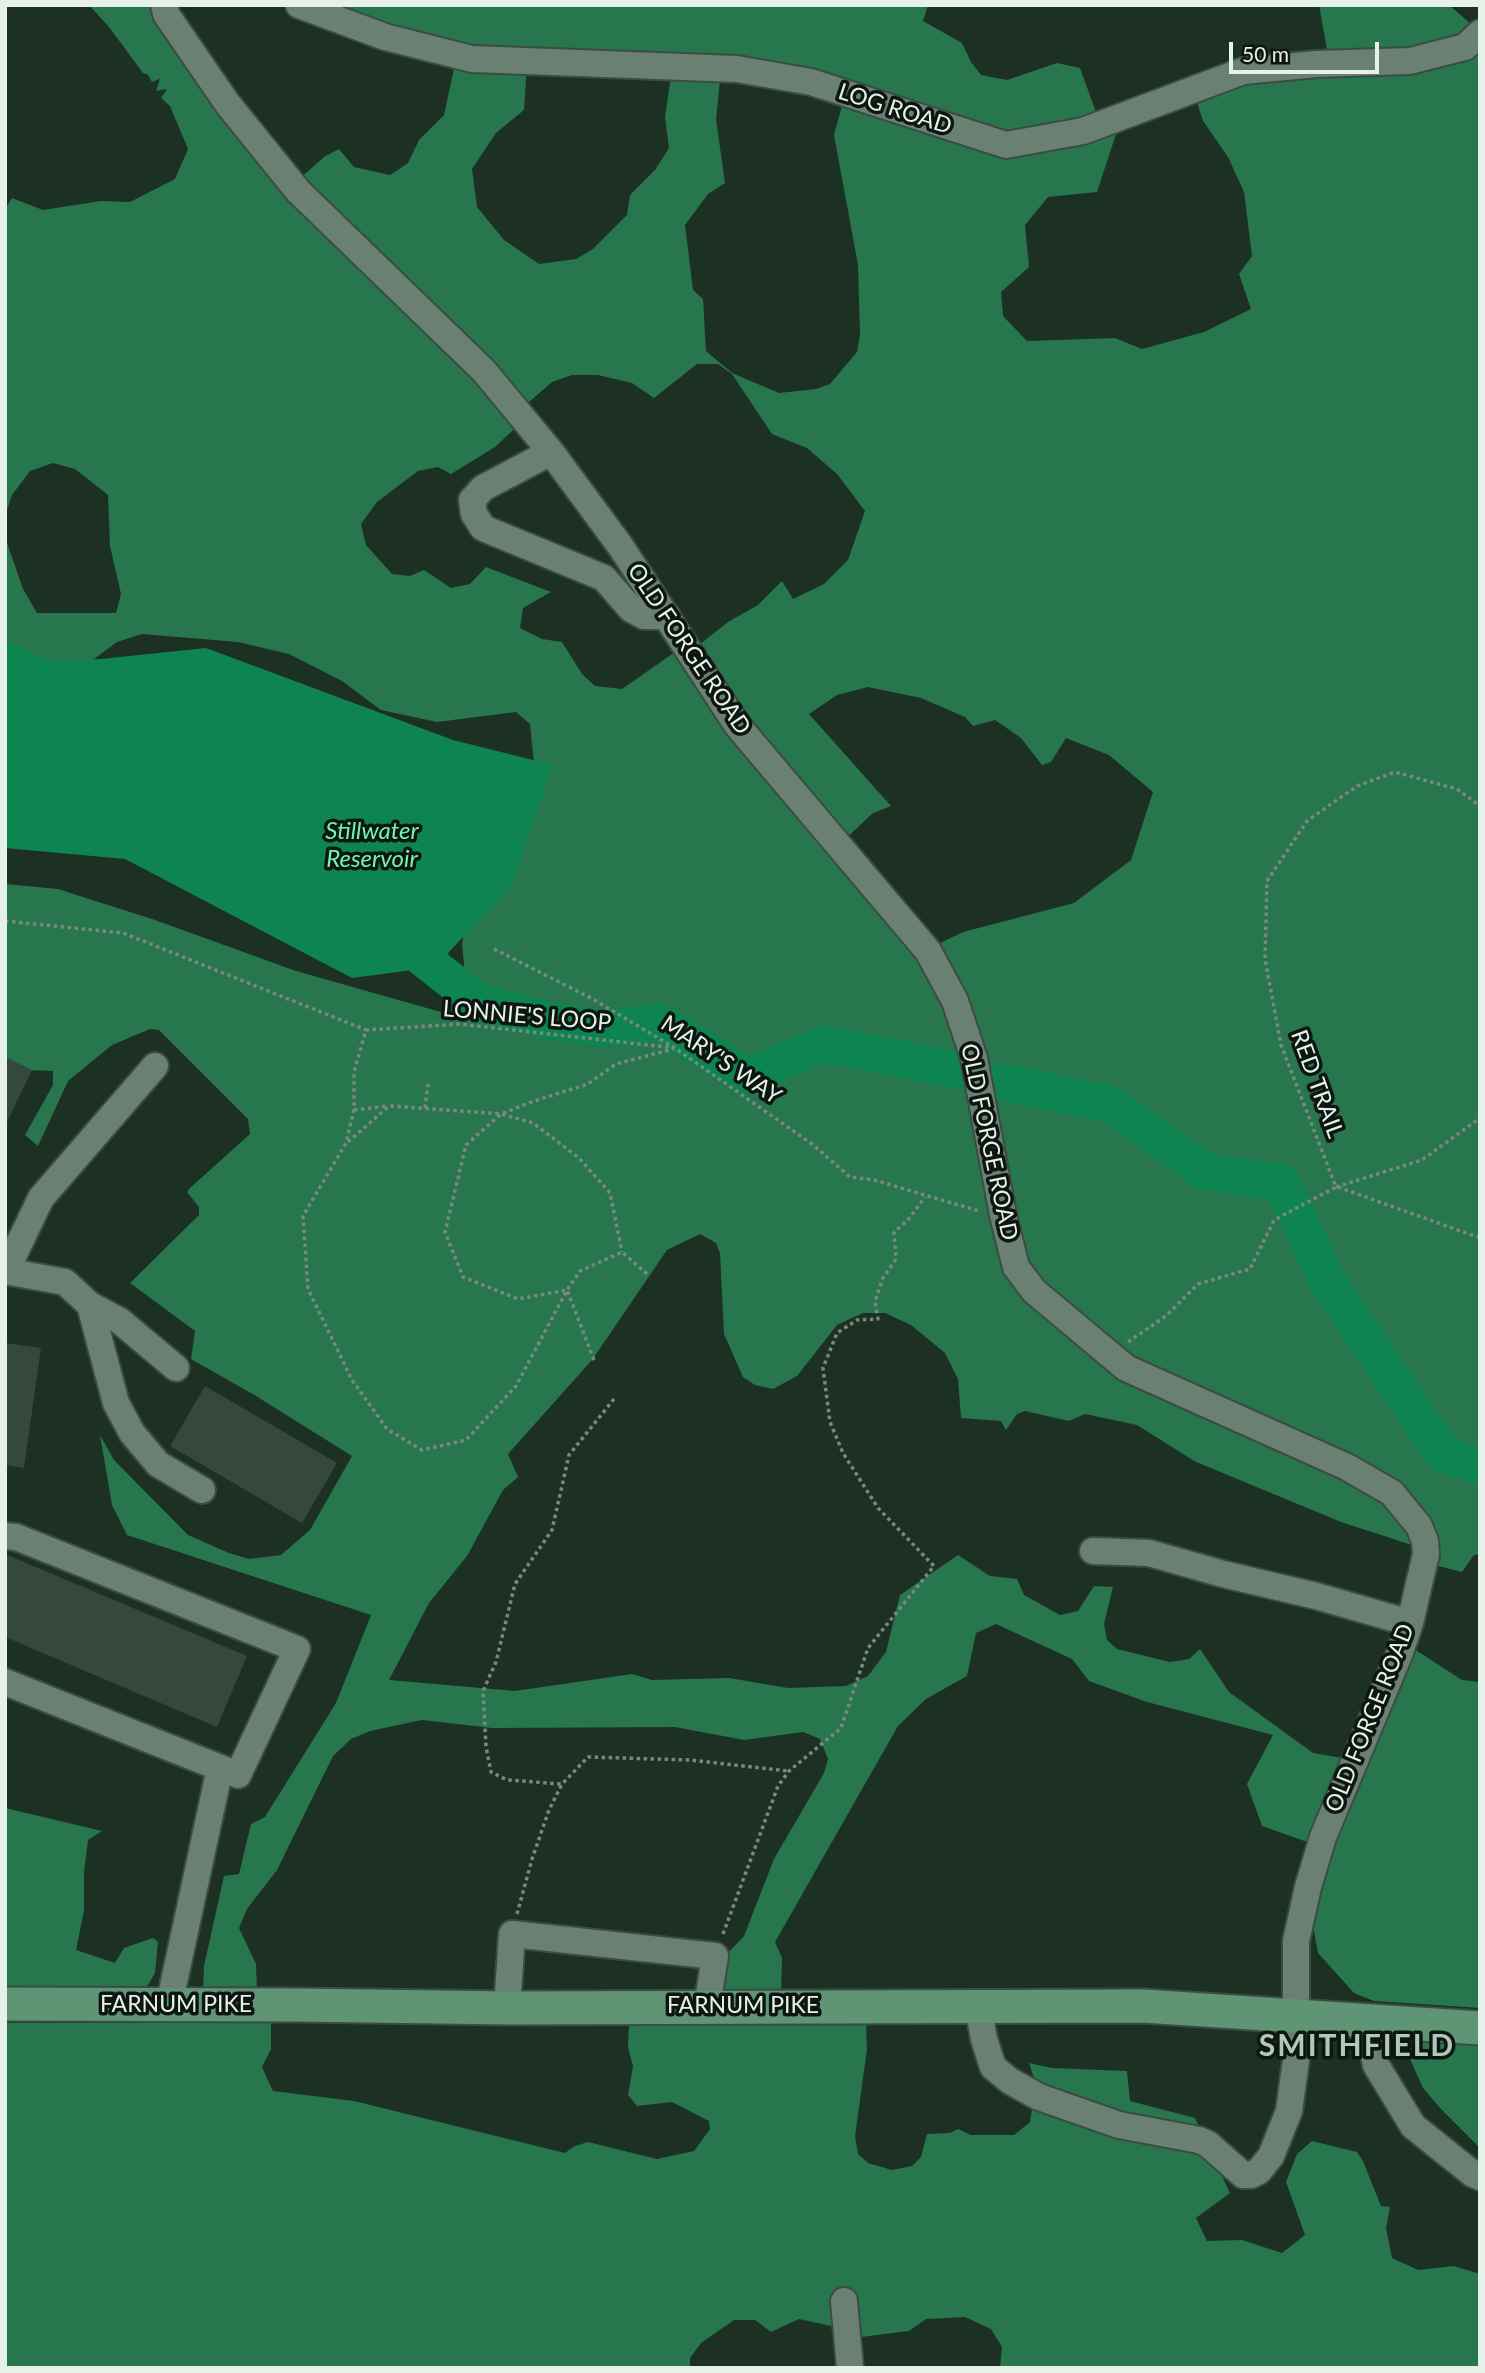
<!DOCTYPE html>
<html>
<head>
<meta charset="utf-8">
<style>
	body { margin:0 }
	#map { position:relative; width:1485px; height:2373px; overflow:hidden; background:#1d3024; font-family:Lato,sans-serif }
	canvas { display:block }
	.frame { position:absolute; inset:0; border:7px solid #e5f1e9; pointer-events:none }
	.scale { position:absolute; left:1229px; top:42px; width:150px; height:32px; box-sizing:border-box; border:4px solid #e5f1e9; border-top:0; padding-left:9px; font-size:21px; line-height:24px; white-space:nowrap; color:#e5f1e9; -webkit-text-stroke:5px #0d1610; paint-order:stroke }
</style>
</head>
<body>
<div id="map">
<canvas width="1485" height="2373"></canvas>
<div class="frame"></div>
<div class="scale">50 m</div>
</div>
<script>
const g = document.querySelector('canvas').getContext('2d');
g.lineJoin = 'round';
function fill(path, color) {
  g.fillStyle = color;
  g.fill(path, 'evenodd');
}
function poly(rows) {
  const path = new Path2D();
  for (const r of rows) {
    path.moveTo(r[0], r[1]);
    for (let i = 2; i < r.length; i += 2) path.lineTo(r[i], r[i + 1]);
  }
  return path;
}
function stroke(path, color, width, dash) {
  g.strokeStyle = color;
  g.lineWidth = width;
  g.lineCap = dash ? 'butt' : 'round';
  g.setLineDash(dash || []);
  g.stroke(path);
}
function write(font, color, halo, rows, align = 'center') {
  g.font = font + ' Lato,sans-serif';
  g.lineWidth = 7;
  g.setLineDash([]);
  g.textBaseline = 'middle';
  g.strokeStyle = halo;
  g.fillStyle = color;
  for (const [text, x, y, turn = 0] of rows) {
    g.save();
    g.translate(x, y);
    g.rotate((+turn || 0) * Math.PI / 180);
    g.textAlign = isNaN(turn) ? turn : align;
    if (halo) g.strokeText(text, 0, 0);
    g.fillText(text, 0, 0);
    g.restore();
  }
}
const forest = poly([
	[89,5,167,5,296,182,324,157,339,149,354,167,390,175,408,163,419,140,444,115,456,59,297,5,928,5,923,21,962,43,971,62,981,75,1007,80,1057,63,1080,68,1101,126,1121,119,1097,192,1048,197,1025,225,1029,267,1001,292,1003,316,1027,341,1115,338,1142,349,1204,332,1251,309,1239,274,1252,256,1244,192,1228,157,1203,121,1194,93,1330,66,1319,5,1449,5,1480,32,1480,1554,1474,1555,1462,1572,1426,1563,1418,1547,1341,1522,1194,1461,1137,1425,1085,1414,1069,1421,1025,1411,1017,1414,1006,1430,1001,1421,961,1418,958,1379,945,1353,911,1325,885,1313,863,1313,837,1325,797,1376,773,1389,755,1385,743,1377,724,1334,720,1253,716,1243,700,1234,667,1250,592,1360,508,1454,518,1477,503,1490,467,1556,429,1603,389,1680,515,1691,632,1674,652,1680,729,1678,788,1688,846,1686,868,1676,886,1652,900,1595,958,1555,990,1576,1017,1579,1024,1595,1060,1615,1078,1611,1094,1586,1113,1587,1104,1624,1107,1640,1117,1649,1170,1662,1189,1659,1200,1649,1229,1692,1313,1753,1342,1758,1310,1843,1262,1826,1247,1784,1273,1735,1147,1702,1089,1681,1072,1659,996,1624,976,1633,967,1676,926,1699,898,1726,775,1942,782,1958,781,1996,725,1997,725,1956,744,1936,774,1859,824,1773,828,1759,820,1739,803,1732,744,1740,675,1727,492,1728,422,1720,370,1731,351,1739,333,1756,277,1870,247,1909,239,1928,256,1964,257,1992,203,1991,204,1966,224,1876,239,1874,251,1824,265,1817,336,1703,371,1615,127,1535,112,1505,100,1435,114,1460,188,1535,229,1553,249,1559,281,1555,310,1530,352,1456,256,1396,191,1359,195,1331,130,1283,199,1215,199,1207,187,1192,190,1188,250,1134,248,1119,159,1030,150,1029,112,1045,68,1081,38,1146,25,1135,53,1085,53,1071,5,1069,5,884,58,889,155,920,296,971,448,1014,465,974,462,944,466,921,534,763,530,724,516,712,437,722,381,710,342,681,289,654,238,642,142,634,117,642,82,668,5,657,5,537,23,589,37,613,116,613,121,594,110,546,108,495,75,469,53,463,30,471,12,495,5,516,5,209,12,198,43,210,101,201,130,202,175,179,188,149,170,106,161,98,167,89,156,91,160,79,152,82,148,75,143,73,109,27],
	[527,65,672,69,665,117,669,148,655,170,630,195,627,215,593,249,576,259,539,264,504,240,477,207,472,169,496,133,524,110],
	[721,71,845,95,834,135,858,265,860,335,857,352,830,384,816,389,779,393,732,373,706,351,703,299,693,290,685,225,708,194,725,183,716,119],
	[697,364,718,364,732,374,772,434,807,448,837,474,865,511,848,560,824,584,793,599,782,581,758,605,728,622,694,649,685,645,622,689,595,686,582,674,562,642,542,639,520,628,523,608,551,592,486,567,470,584,451,588,424,570,410,576,392,574,366,545,361,524,377,502,418,471,438,467,451,474,495,447,524,420,521,409,552,382,572,375,598,375,632,383,654,398],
	[868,687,921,698,965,717,973,726,995,720,1021,738,1042,765,1051,762,1066,738,1109,755,1153,792,1131,860,1074,903,963,932,928,949,841,843,873,813,891,806,809,714,837,695],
	[1411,1647,1462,1680,1480,1682,1480,2008,1374,2001,1354,1993,1318,1953,1313,1926,1321,1876],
	[5,1808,102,1831,88,1840,84,1872,84,1911,76,1950,115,1963,124,1948,153,1938,158,1942,155,1973,148,1985,131,1995,5,1992],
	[5,2023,271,2023,271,2049,262,2067,273,2091,354,2101,565,2153,575,2146,588,2142,657,2159,694,2151,710,2129,709,2121,672,2102,637,2106,628,2095,633,2066,628,2048,629,2023,866,2023,867,2049,855,2136,858,2154,868,2163,892,2170,912,2166,921,2157,927,2134,950,2133,958,2129,971,2135,1014,2135,1030,2122,1036,2084,1029,2063,1052,2068,1127,2071,1130,2101,1195,2118,1230,2193,1196,2218,1207,2241,1242,2240,1282,2253,1305,2235,1286,2182,1297,2154,1312,2141,1357,2152,1363,2161,1381,2206,1390,2207,1386,2228,1392,2258,1418,2270,1454,2266,1480,2274,1480,2368,1000,2368,1002,2347,991,2329,965,2317,926,2319,909,2331,853,2338,845,2329,799,2319,771,2332,755,2320,734,2320,701,2343,690,2358,690,2368,5,2368],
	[1419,2034,1480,2035,1480,2148,1441,2109,1423,2088,1408,2055]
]);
const water = poly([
	[5,641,51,661,101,659,206,648,453,740,553,765,512,885,435,967,352,978,125,859,5,848]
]);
const river = poly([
	[395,936,477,1001,549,1021,603,1029,659,1022,747,1076,825,1044,962,1071],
	[1002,1082,1110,1104,1204,1171,1282,1183,1328,1282,1443,1454,1480,1466]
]);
const building = poly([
	[5,1057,32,1070,5,1126],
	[5,1343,41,1348,24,1468,5,1465],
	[205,1386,337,1463,302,1523,170,1446],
	[5,1554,247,1656,217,1727,5,1637]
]);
const path = poly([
	[5,921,123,933,366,1030],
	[494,949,591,998,675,1048,812,1144,850,1177,874,1180,979,1211],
	[425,1108,428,1084],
	[354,1110,387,1106],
	[348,1142,389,1106,501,1114,533,1123,579,1158,610,1193,622,1252],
	[1336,1187,1422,1160,1480,1118],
	[1338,1187,1480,1238],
	[647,1274,622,1252,580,1271,567,1290,516,1386,466,1440,422,1450,387,1429,352,1380,308,1289,303,1216,346,1143,354,1110,354,1072,366,1030,460,1024,675,1048],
	[1128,1342,1166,1316,1198,1284,1250,1269,1274,1220,1336,1187,1281,1045,1265,959,1267,881,1307,821,1357,786,1395,772,1457,789,1480,806],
	[594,1360,567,1290,518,1299,463,1277,445,1232,466,1145,501,1114,531,1102,588,1084,616,1064,673,1049],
	[614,1399,569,1455,552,1530,515,1584,496,1662,483,1691,486,1747,491,1772,507,1780,562,1784,588,1757,690,1760,788,1771],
	[517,1914,532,1859,549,1810,562,1784],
	[723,1934,778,1786,789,1771,841,1728,868,1648,934,1566,878,1508,843,1453,830,1422,823,1368,837,1333,857,1320,878,1319,875,1301,883,1278,896,1259,894,1232,908,1220,925,1197]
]);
const minor = poly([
	[164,5,166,14,227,103,298,191,484,371,551,452,621,547,737,725,928,951,955,1001,974,1058,1003,1215,1016,1267,1034,1291,1126,1368,1347,1467,1392,1493,1419,1526,1425,1541,1426,1554,1410,1623,1399,1655,1323,1837,1308,1887,1296,1941,1296,2060,1289,2111,1271,2156,1259,2171,1251,2175,1243,2175,1208,2144,1199,2140,1119,2125,1039,2097,1010,2081,993,2067,984,2039,978,2006],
	[299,5,385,37,472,59,737,69,811,82,1006,145,1083,131,1243,71,1317,64,1410,61,1465,47,1480,33],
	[551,452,483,488,472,500,474,514,483,528,604,578,631,609,644,616,667,616],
	[5,1271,65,1282,90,1305,116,1403,132,1433,158,1464,202,1490],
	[6,1271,41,1198,155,1066],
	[90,1305,120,1321,176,1368],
	[5,1536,16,1537,297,1649,238,1775,5,1682],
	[1093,1551,1149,1553,1223,1574,1316,1596,1410,1623],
	[169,2005,220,1768],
	[507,2008,512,1934,715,1956,707,2007],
	[1368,2022,1376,2065,1413,2126,1473,2174,1480,2177],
	[844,2301,850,2368]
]);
const major = poly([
	[5,2004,296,2005,510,2008,1143,2006,1480,2028]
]);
const streetNames = [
	["LOG ROAD",895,109,18],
	["OLD FORGE ROAD",689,649,56],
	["LONNIE'S LOOP",527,1016,5],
	["MARY'S WAY",721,1060,34],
	["RED TRAIL",1317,1084,70],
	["OLD FORGE ROAD",989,1142,78],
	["OLD FORGE ROAD",1370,1718,-68],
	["FARNUM PIKE",176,2005],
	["FARNUM PIKE",743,2006]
];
const waterNames = [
	["Stillwater",372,831],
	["Reservoir",372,859]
];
const districtNames = [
	["SMITHFIELD",1357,2046]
];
fill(forest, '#27764d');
fill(water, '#0e8550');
stroke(river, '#0e8550', 37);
fill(building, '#34483b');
stroke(minor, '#3c4c42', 30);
stroke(major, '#3c4c42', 37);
stroke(path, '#79897f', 3.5, [3.5, 3.5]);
stroke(minor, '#6a8072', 26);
stroke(major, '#5f9474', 33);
write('23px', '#e5f1e9', '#0d1610', streetNames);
write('italic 24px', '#70f5ab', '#0d1610', waterNames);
g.letterSpacing = '2px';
write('bold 30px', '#b0c8b8', '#0d1610', districtNames);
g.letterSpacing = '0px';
</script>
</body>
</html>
